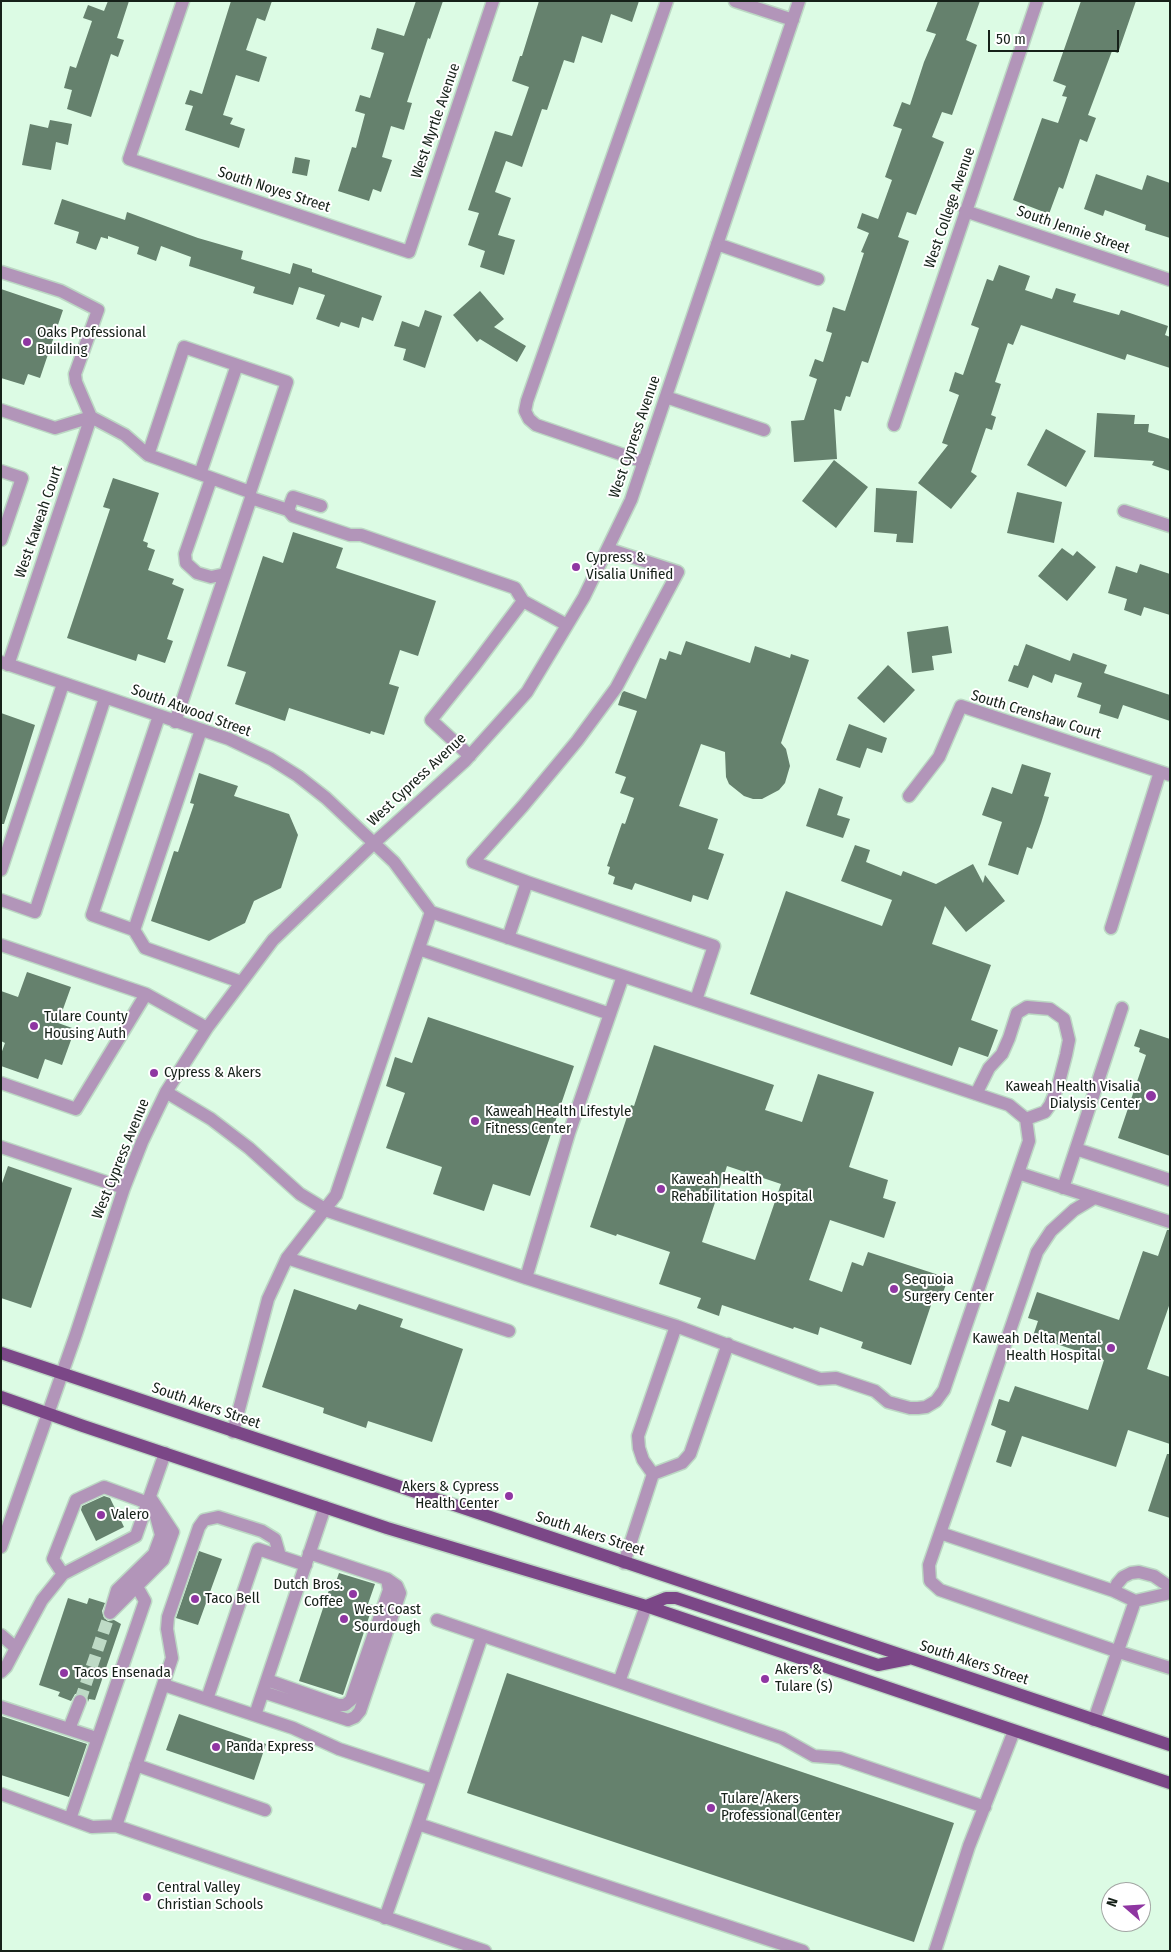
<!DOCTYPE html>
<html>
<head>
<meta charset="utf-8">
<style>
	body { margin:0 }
	#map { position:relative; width:1171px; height:1952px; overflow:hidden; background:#dcfbe4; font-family:"Fira Sans Condensed",sans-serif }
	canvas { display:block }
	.frame { position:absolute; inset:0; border:2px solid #162119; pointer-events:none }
	.north { position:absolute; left:1101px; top:1882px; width:50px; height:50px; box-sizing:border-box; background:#fff; border:1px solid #a2a6a3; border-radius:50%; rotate:289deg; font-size:14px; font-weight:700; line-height:20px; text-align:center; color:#162119 }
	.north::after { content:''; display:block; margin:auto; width:18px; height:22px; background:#8f36a2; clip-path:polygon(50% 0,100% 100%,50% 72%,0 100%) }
	.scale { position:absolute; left:988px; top:30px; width:131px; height:22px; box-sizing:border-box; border:2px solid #162119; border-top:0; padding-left:6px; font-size:15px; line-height:18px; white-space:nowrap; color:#162119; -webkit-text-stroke:4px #fff; paint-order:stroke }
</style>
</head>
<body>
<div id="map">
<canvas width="1171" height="1952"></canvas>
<div class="frame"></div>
<div class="north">N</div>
<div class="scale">50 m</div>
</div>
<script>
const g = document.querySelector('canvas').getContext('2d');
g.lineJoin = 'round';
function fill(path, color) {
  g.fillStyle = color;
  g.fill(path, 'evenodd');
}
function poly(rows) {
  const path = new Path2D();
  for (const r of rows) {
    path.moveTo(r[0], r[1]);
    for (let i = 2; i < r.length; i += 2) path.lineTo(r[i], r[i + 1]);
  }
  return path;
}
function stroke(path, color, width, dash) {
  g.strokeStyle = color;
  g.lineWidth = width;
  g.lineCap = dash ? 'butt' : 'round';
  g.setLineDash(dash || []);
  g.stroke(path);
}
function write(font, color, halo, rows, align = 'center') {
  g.font = font + ' "Fira Sans Condensed",sans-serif';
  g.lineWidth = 4;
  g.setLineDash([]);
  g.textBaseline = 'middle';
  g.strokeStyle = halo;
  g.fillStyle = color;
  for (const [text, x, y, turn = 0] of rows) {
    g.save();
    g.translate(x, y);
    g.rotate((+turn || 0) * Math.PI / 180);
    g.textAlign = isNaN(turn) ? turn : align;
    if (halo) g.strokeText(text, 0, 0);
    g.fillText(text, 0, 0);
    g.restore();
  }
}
const building = poly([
	[108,1,129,1,117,38,124,40,118,57,111,54,91,117,67,109,72,90,64,88,70,66,76,68,92,21,83,18,88,5,104,11],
	[231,1,272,1,265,21,257,18,246,50,267,57,259,82,236,75,223,115,233,118,230,124,245,129,239,148,185,130,193,106,185,104,190,90,202,94],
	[416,1,443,1,430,39,428,38,407,102,412,103,404,130,391,126,382,157,392,160,381,192,373,189,369,201,338,191,352,147,356,148,365,114,355,111,360,95,370,98,384,53,371,49,377,28,404,36],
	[539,1,639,1,632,22,611,14,602,43,582,36,574,63,564,60,547,110,542,109,522,167,506,161,495,192,511,198,498,235,515,240,504,275,480,267,485,251,468,245,479,213,468,210,495,131,512,136,518,119,529,87,512,81,520,56,522,56],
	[938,1,980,1,966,40,977,45,952,115,942,112,932,137,944,142,916,215,907,212,898,237,909,241,868,363,862,361,850,397,846,396,841,411,834,409,837,459,794,462,791,421,804,420,817,379,809,376,815,359,823,362,832,333,826,331,833,307,845,311,864,253,861,252,869,233,857,228,862,213,878,219,892,180,885,177,902,129,893,126,902,102,910,105,924,62,936,34,926,31],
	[1081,1,1136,1,1118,53,1112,51,1088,115,1096,118,1087,142,1080,139,1063,189,1059,187,1049,214,1013,200,1042,118,1058,123,1067,97,1062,96,1066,86,1053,81],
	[50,120,72,124,68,145,56,142,51,170,22,165,30,124,48,128],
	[295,157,310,160,307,176,292,173],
	[1096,174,1142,190,1147,175,1170,183,1170,238,1145,230,1146,225,1105,210,1103,216,1084,209],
	[62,199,125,220,127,212,198,238,243,251,241,259,290,274,293,263,312,269,312,272,382,296,373,321,362,317,359,328,341,322,339,327,316,319,325,295,299,287,293,305,253,293,255,287,189,266,191,257,161,246,156,261,137,254,139,247,108,236,108,239,101,237,96,250,76,243,79,232,54,224],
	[999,265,1030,276,1025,290,1052,299,1056,288,1076,294,1073,302,1119,315,1121,310,1168,326,1165,335,1170,337,1170,368,1127,354,1125,360,1021,325,1013,345,1008,343,995,382,1001,384,991,415,996,417,992,430,986,428,971,472,977,476,951,509,918,483,948,445,942,443,959,395,949,391,955,372,963,375,979,328,971,325,987,279,993,281],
	[1,289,63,310,40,378,28,374,24,385,1,378],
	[480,291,504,319,494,327,526,346,517,362,480,339,477,342,453,315],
	[425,310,442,316,425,368,403,360,406,349,394,346,402,321,419,327],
	[1097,413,1135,415,1134,424,1149,424,1148,432,1170,439,1170,471,1152,465,1154,461,1094,457],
	[1046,429,1086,451,1066,487,1027,465],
	[834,460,868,487,836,528,802,501],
	[113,478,159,493,143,541,148,543,147,547,155,550,148,570,174,579,172,584,184,589,167,639,173,641,165,663,138,654,136,661,67,638,110,509,103,507],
	[876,488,917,491,913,543,896,542,897,534,874,532],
	[1017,492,1062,502,1054,543,1007,533],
	[293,532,343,548,336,568,436,601,418,656,400,650,389,684,399,687,384,735,371,731,370,734,289,708,285,721,235,704,246,672,227,666,263,556,283,563],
	[1062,548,1073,556,1077,551,1096,567,1067,601,1038,576],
	[1140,564,1170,574,1170,615,1144,607,1141,616,1124,610,1127,599,1108,593,1116,566,1137,573],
	[948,626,952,653,932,656,934,670,912,673,907,632],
	[686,641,750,663,755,646,790,658,791,654,809,660,781,743,786,749,790,766,785,783,779,790,762,799,753,799,744,796,729,784,726,777,725,752,701,744,679,806,718,819,708,849,724,854,708,900,693,895,691,902,635,883,632,890,613,884,615,877,608,874,610,867,607,866,622,823,625,824,634,798,620,793,626,777,615,773,637,711,618,705,622,693,624,691,646,699,660,658,666,660,669,651,681,655],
	[1026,644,1070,661,1073,653,1107,665,1104,673,1170,695,1170,721,1123,705,1118,719,1099,713,1101,705,1077,697,1082,683,1055,674,1052,683,1033,675,1028,688,1008,681,1014,665,1018,666],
	[888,665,915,690,884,723,857,698],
	[1,713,35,725,4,824,1,824],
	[849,724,887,738,882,753,867,748,860,768,836,760],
	[1022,764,1051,773,1044,796,1049,797,1041,823,1032,849,1027,847,1018,875,988,865,1002,822,982,815,992,787,1012,794],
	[199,773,238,786,234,796,289,814,298,835,281,888,254,901,245,923,209,941,151,921,174,851,178,852,194,804,190,803],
	[819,788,843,797,837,815,850,819,843,838,806,826],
	[855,845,870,850,866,862,901,876,903,871,936,884,973,864,983,883,985,875,1005,901,966,932,945,906,932,944,991,965,971,1020,998,1030,988,1057,959,1047,952,1066,750,994,786,891,882,926,892,900,841,881],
	[27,972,71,987,58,1023,75,1029,62,1065,45,1059,38,1079,1,1066,1,1054,5,1043,1,1041,1,991,18,997],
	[428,1017,574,1066,530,1196,493,1184,484,1211,433,1194,442,1167,386,1148,405,1093,386,1086,395,1057,412,1063],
	[1140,1029,1170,1039,1170,1156,1118,1138,1146,1055,1139,1052,1140,1048,1134,1046],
	[654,1045,774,1085,765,1110,802,1122,818,1074,874,1092,849,1167,888,1180,883,1198,896,1202,884,1238,830,1220,809,1280,842,1292,852,1262,863,1266,868,1252,948,1278,940,1302,933,1299,911,1365,861,1348,863,1342,820,1327,818,1335,794,1327,793,1329,722,1305,719,1316,697,1308,701,1298,659,1284,670,1252,617,1234,616,1236,590,1227,631,1105,634,1106],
	[727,1166,781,1184,755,1260,702,1242],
	[8,1166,72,1188,31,1308,1,1298,1,1186],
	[1167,1230,1170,1230,1170,1303,1147,1369,1170,1377,1170,1444,1128,1430,1116,1467,1022,1436,1011,1467,996,1462,1006,1431,991,1425,999,1399,1009,1402,1015,1386,1088,1410,1104,1360,1033,1336,1038,1321,1028,1318,1037,1292,1119,1320,1143,1251,1158,1256],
	[294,1289,356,1310,359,1304,403,1319,400,1327,463,1349,432,1442,368,1421,366,1428,323,1413,324,1408,262,1387],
	[1167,1454,1170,1454,1170,1518,1148,1511],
	[104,1496,110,1498,124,1527,96,1541,81,1510,82,1506],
	[199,1551,222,1559,198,1625,176,1618],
	[339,1573,375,1584,368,1604,373,1605,343,1695,299,1681,329,1590,333,1590],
	[68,1598,87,1604,89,1598,105,1603,102,1611,104,1618,108,1621,114,1620,121,1624,95,1700,89,1699,88,1702,87,1696,82,1693,75,1694,71,1701,58,1696,60,1692,39,1685],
	[507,1673,954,1823,914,1942,467,1793],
	[179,1714,266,1744,254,1780,166,1750],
	[1,1716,87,1744,69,1797,1,1775]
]);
const minorTunnel = poly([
	[80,1701,110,1613]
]);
const minor = poly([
	[183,1,129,159,409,252,493,1],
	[735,1,793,20],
	[965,211,1170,280],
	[717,244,818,279],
	[1,272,61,291,98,310,75,374,76,382,91,417,125,435,148,455],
	[666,397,764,430],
	[1,410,55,428,91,417],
	[894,425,1037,1],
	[644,462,536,425,529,419,525,411,527,401,667,1],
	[1,471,22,478,1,540],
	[200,474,237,365],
	[211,479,185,554,186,563,197,573,211,577,225,574],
	[250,492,287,382,184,347,148,455,250,492,251,498,288,510,293,516,350,535,361,535,515,588,523,601,567,625],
	[288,510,293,497,321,506],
	[1124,511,1170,526],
	[1,662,229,739,271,759,298,776,326,798,394,862,431,912,623,976,569,1133,526,1278],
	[8,665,91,417],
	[175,722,251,498],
	[201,730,134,930,145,948,241,982],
	[470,756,431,720,475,665,523,601],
	[909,796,939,757,961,706,1170,775],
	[1,870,63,684],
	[527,882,714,946,696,1000],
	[1,900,35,912,105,698],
	[1111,928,1160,772],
	[134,930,92,915,159,716],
	[508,938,527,882,473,862,523,806,577,741,616,688,678,572,608,549],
	[1,945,146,994],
	[419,949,610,1014],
	[1,1083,76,1109,146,994,207,1028],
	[166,1092,211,1119,249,1148,300,1194,328,1211,526,1278,676,1326,820,1379,836,1378,875,1391,888,1402,910,1408,918,1408,926,1407,936,1401,944,1390,1029,1141,1026,1119,1009,1105,623,976],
	[976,1094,989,1068,1002,1054,1009,1038,1017,1013,1027,1007,1050,1009,1064,1019,1069,1040,1066,1055,1058,1086,1050,1105,1045,1112,1026,1119],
	[1,1147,124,1188],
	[1076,1149,1170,1180],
	[1018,1173,1170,1222],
	[1063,1188,1122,1008],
	[1094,1198,1074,1210,1051,1231,1037,1252,929,1565,930,1581,940,1590,1116,1651,1170,1668],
	[287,1258,509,1331],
	[233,1432,268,1299,287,1258,336,1195,431,912],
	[653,1474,682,1463,690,1454,728,1344],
	[653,1474,643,1460,639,1448,638,1436,676,1326],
	[940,1533,1114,1591,1135,1601],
	[1,1547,76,1334,124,1188,142,1142,166,1092,207,1028,273,940,374,843,465,761,527,692,584,597,631,500,799,1],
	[624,1563,653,1474],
	[63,1574,53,1559,76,1500,104,1487,148,1503],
	[1114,1591,1117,1584,1123,1577,1131,1573,1139,1572,1154,1576,1170,1587],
	[646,1606,619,1682,782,1738,814,1756,840,1758,985,1807],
	[111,1610,117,1590,154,1554,161,1535,154,1509],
	[110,1613,163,1560,173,1532,150,1497],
	[437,1620,619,1682],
	[1,1635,16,1648,42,1600,63,1574,136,1536,165,1453],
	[1,1672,6,1667,16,1648],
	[267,1680,338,1705,345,1705,351,1700,389,1590,387,1579,309,1553],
	[164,1685,293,1728,339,1749,433,1780],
	[263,1692,348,1720,355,1717,360,1711,400,1593,397,1586,387,1579],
	[207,1699,258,1549,306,1565],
	[1,1707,96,1738],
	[255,1715,325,1507],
	[1094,1720,1135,1601,1170,1593],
	[69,1729,80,1701],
	[136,1765,265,1810],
	[1,1794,92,1827,116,1826,485,1951],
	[70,1819,145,1601,136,1585],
	[418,1824,482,1636],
	[116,1826,172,1658,167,1629,168,1617,199,1527,204,1520,218,1517,262,1531,275,1539,280,1556],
	[385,1918,418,1824,803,1951],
	[935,1951,969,1846,1014,1731]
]);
const major = poly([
	[1,1353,1170,1745],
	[1,1397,83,1426,387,1528,646,1606,1170,1783],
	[646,1606,666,1598,676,1598,878,1665,908,1659]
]);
const markers = [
	[27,342,5,"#8f36a2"],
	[576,567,5,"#8f36a2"],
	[34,1026,5,"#8f36a2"],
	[154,1073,5,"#8f36a2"],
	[1151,1096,6,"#8f36a2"],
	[475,1121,5,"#8f36a2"],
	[661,1189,5,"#8f36a2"],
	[894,1289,5,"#8f36a2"],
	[1111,1348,5,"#8f36a2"],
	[509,1496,5,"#8f36a2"],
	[101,1515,5,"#8f36a2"],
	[353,1594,5,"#8f36a2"],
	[195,1599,5,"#8f36a2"],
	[344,1619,5,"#8f36a2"],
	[64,1673,5,"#8f36a2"],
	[765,1679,5,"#8f36a2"],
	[216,1747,5,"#8f36a2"],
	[711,1808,5,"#8f36a2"],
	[147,1897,5,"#8f36a2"]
];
const streetNames = [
	["West Myrtle Avenue",436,121,-71],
	["South Noyes Street",274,190,18],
	["West College Avenue",950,208,-71],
	["South Jennie Street",1073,230,19],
	["West Cypress Avenue",635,437,-71],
	["West Kaweah Court",39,522,-71],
	["South Atwood Street",191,711,20],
	["South Crenshaw Court",1036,715,17],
	["West Cypress Avenue",417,780,-43],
	["West Cypress Avenue",121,1159,-68],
	["South Akers Street",206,1406,19],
	["South Akers Street",590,1534,18],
	["South Akers Street",974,1663,18]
];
const poiNames = [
	["Oaks Professional",37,333],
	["Building",37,350],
	["Cypress &",586,558],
	["Visalia Unified",586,575],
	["Tulare County",44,1017],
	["Housing Auth",44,1034],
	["Cypress & Akers",164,1073],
	["Kaweah Health Visalia",1140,1087,"right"],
	["Dialysis Center",1140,1104,"right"],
	["Kaweah Health Lifestyle",485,1112],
	["Fitness Center",485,1129],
	["Kaweah Health",671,1180],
	["Rehabilitation Hospital",671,1197],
	["Sequoia",904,1280],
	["Surgery Center",904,1297],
	["Kaweah Delta Mental",1101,1339,"right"],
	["Health Hospital",1101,1356,"right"],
	["Akers & Cypress",499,1487,"right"],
	["Health Center",499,1504,"right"],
	["Valero",111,1515],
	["Dutch Bros.",343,1585,"right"],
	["Coffee",343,1602,"right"],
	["Taco Bell",205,1599],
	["West Coast",354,1610],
	["Sourdough",354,1627],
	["Akers &",775,1670],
	["Tulare (S)",775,1687],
	["Tacos Ensenada",74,1673],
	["Panda Express",226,1747],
	["Tulare/Akers",721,1799],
	["Professional Center",721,1816],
	["Central Valley",157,1888],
	["Christian Schools",157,1905]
];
fill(building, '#65816d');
stroke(minorTunnel, '#bedac6', 12, [12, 6]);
stroke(minor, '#bcd8c4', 15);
stroke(major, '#bcd8c4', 15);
stroke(minor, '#b295b9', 12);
stroke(major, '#7b4787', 12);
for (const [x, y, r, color] of markers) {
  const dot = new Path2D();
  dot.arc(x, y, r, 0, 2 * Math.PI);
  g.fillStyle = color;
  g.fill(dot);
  stroke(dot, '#fff', 2);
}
write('15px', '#162119', '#fff', streetNames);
write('15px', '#162119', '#fff', poiNames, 'left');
</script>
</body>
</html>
